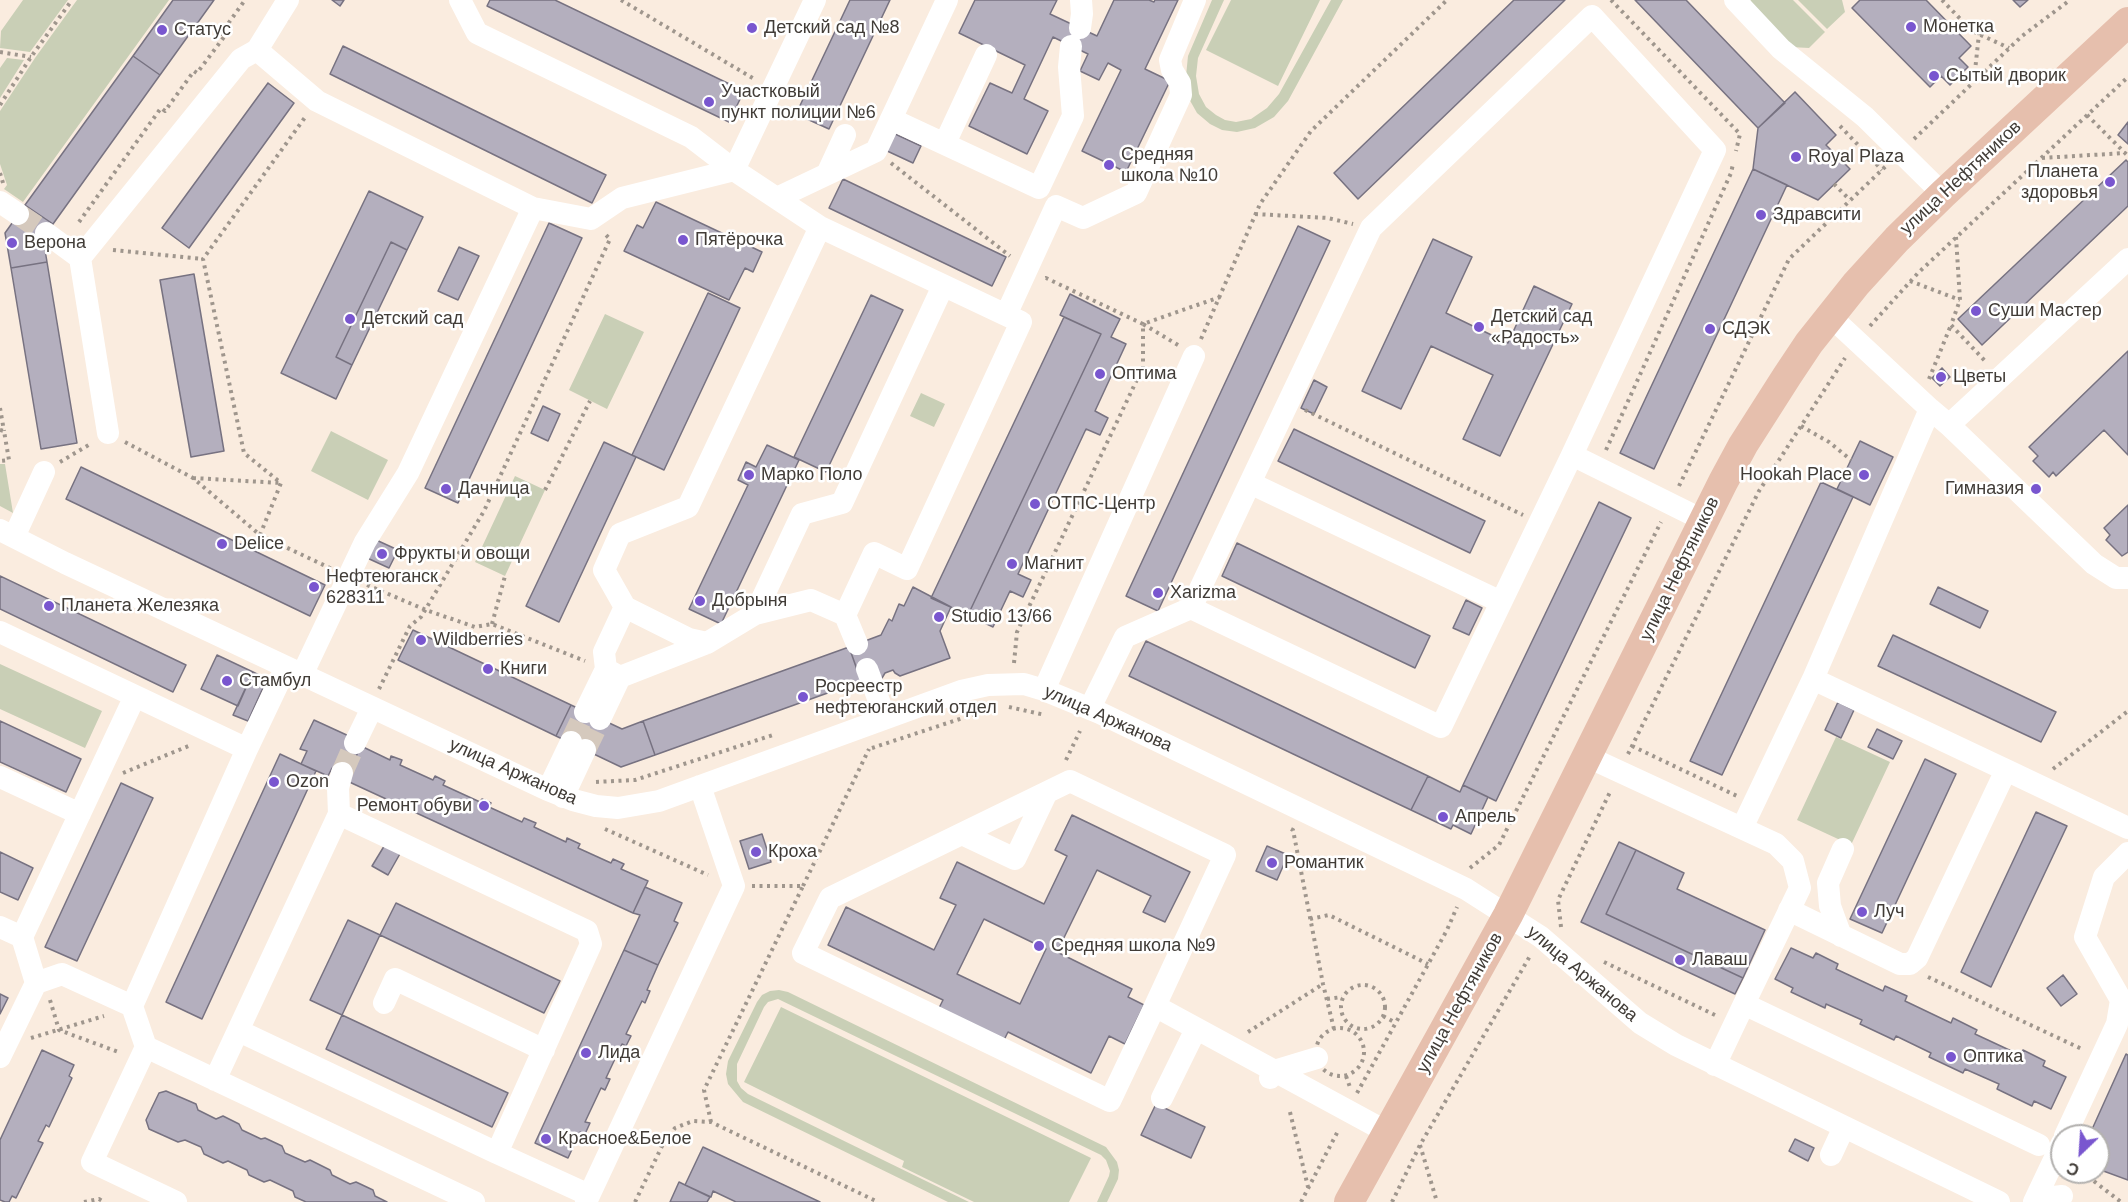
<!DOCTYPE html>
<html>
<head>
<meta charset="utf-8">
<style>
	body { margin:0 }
	#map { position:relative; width:2128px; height:1202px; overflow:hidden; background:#faecdf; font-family:Arial,sans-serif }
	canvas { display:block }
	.north { position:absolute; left:2050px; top:1124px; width:60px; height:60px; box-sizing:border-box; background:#fff; border:2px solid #b3b1af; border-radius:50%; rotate:205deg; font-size:16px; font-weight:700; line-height:24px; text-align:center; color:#413c37 }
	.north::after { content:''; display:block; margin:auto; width:21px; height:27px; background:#7956cf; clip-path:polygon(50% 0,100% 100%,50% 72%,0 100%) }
</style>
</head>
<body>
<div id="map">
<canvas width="2128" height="1202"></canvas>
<div class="north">С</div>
</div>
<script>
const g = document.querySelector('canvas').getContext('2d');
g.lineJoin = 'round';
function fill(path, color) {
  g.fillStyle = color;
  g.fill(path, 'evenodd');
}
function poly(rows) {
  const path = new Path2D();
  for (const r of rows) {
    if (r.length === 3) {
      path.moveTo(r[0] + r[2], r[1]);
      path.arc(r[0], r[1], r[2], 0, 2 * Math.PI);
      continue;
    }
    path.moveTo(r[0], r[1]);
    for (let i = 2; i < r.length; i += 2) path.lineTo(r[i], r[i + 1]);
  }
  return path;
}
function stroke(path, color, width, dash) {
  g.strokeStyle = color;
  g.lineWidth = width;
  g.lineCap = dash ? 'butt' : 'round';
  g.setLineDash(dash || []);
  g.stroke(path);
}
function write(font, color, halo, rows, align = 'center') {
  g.font = font + ' Arial,sans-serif';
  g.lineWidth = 5;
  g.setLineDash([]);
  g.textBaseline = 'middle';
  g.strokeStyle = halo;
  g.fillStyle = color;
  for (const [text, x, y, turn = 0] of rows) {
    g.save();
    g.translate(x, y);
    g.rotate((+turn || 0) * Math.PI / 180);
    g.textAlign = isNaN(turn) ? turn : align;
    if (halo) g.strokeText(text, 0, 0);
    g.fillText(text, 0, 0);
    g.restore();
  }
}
const green = poly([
	[23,0,68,0,30,52,0,48,1,31],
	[77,0,169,0,23,202,4,189,7,185,0,164,0,111,35,58],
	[1212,0,1224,0,1198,58,1196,76,1199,94,1206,107,1216,115,1225,120,1236,122,1251,119,1267,108,1279,94,1331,0,1343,0,1288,101,1274,117,1255,128,1237,132,1222,130,1210,124,1197,113,1188,97,1186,76,1188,56],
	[1231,0,1320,0,1278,86,1206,50],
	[1751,0,1793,0,1825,32,1809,48,1791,47,1747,4],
	[1798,0,1842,0,1845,12,1827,29],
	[7,58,24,60,0,98,0,68],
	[605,314,644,332,607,409,569,390],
	[921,393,945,404,934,427,910,416],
	[331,431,388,460,368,500,311,471],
	[0,464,5,464,13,513,0,506],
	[515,476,545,490,505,576,475,562],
	[0,664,102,711,85,748,0,709],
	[1836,737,1890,762,1851,845,1797,820],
	[779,990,788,992,1106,1147,1117,1162,1119,1170,1118,1179,1107,1202,1097,1202,1109,1176,1110,1171,1106,1160,1101,1155,778,999,768,1002,764,1007,737,1064,737,1081,741,1088,748,1094,969,1202,948,1202,743,1102,728,1084,726,1074,728,1061,757,1002,762,995,770,991],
	[781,1007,1091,1158,1069,1202,974,1202,902,1167,904,1161,744,1082]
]);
const building = poly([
	[173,0,214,0,160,75,133,56,173,0],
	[332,0,344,0,340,6,332,0],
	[490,0,555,0,744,91,729,122,487,6,490,0],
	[850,0,890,0,829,129,796,114,850,0],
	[975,0,1057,0,1050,14,1097,36,1114,0,1149,0,1154,2,1155,0,1178,0,1145,69,1170,81,1126,172,1082,151,1121,70,1108,63,1099,80,1080,71,1088,54,1053,37,1024,99,1048,111,1027,154,969,126,990,83,1012,93,1025,65,959,33,975,0],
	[1514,0,1565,0,1358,199,1334,173,1514,0],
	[1635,0,1686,0,1785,103,1758,128,1635,0],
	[1860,0,1926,0,1971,46,1959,58,1968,67,1950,85,1941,76,1930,87,1852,8,1860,0],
	[2013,0,2028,0,2020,7,2013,0],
	[343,46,606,175,592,203,330,74,343,46],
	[133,56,160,75,53,224,25,205,133,56],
	[268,83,294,103,189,248,162,228,268,83],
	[1795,92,1836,135,1826,145,1850,169,1818,200,1753,169,1758,128,1795,92],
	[2128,122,2128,144,2118,135,2128,122],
	[893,133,921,146,913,163,885,150,893,133],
	[2126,160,2128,162,2128,206,1982,345,1958,319,2126,160],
	[1753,169,1787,185,1654,469,1620,453,1753,169],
	[843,179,1006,257,992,286,829,208,843,179],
	[369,191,423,217,407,250,391,242,336,357,352,365,336,399,281,373,369,191],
	[656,202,762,252,753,272,745,268,729,300,624,251,637,225,643,228,656,202],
	[25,205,53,224,43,238,47,262,11,268,5,233,25,205],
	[549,223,582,238,458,503,425,488,549,223],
	[1298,226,1330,241,1158,611,1126,596,1298,226],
	[1433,239,1472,257,1446,313,1508,343,1534,286,1572,304,1500,456,1463,439,1493,375,1431,346,1401,409,1362,391,1433,239],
	[391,242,407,250,352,365,336,357,391,242],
	[459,247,479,256,458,300,438,291,459,247],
	[47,262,77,443,41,449,11,268,47,262],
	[194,274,224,451,191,457,160,280,194,274],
	[708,293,740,308,664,470,632,455,708,293],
	[1070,294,1120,319,1111,337,1126,344,1095,411,1108,418,1100,435,1086,429,1018,574,1031,580,1023,597,1010,591,993,627,968,615,1101,334,1060,315,1070,294],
	[871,295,903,310,826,472,794,457,871,295],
	[1064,317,1101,334,968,615,931,598,1064,317],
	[2128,351,2128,455,2104,430,2056,476,2053,472,2049,477,2033,461,2038,456,2029,447,2128,351],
	[1942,368,1950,377,1940,386,1932,378,1942,368],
	[1314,380,1327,387,1314,414,1301,408,1314,380],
	[543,406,560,414,548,441,531,433,543,406],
	[1294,429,1485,521,1470,553,1278,461,1294,429],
	[1860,441,1893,457,1870,505,1837,489,1860,441],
	[604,442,636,457,559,622,526,606,604,442],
	[767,445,799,460,721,624,689,609,748,485,738,480,746,462,756,467,767,445],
	[81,467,325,585,310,616,66,499,81,467],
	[1821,482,1853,497,1722,775,1690,761,1821,482],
	[1599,502,1631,518,1496,801,1463,785,1599,502],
	[2128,505,2128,552,2122,556,2106,540,2110,535,2104,528,2128,505],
	[374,539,398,550,389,568,365,557,374,539],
	[1237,543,1430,636,1415,668,1222,576,1237,543],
	[0,576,186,665,173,692,0,609,0,576],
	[913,587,951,607,940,631,950,658,900,676,895,673,893,670,885,673,882,678,858,672,849,647,881,635,889,619,892,621,899,604,904,606,913,587],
	[1938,587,1988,611,1980,628,1930,604,1938,587],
	[1466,600,1482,608,1469,635,1453,628,1466,600],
	[413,630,571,705,556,736,398,660,413,630],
	[1893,635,2056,712,2041,742,1878,666,1893,635],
	[1146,641,1428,776,1411,810,1129,676,1146,641],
	[849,647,861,681,655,755,643,721,849,647],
	[217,655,253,672,238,706,201,689,217,655],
	[253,672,267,679,248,721,233,715,253,672],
	[1838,702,1854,710,1841,738,1825,730,1838,702],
	[571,705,622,729,643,721,655,755,621,767,556,736,571,705],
	[314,720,351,737,361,746,347,775,332,768,328,776,301,764,307,751,300,749,314,720],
	[0,721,81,759,66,792,0,762,0,721],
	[1877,729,1902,741,1893,759,1868,747,1877,729],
	[361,746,390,760,391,756,402,760,400,765,433,780,435,776,445,781,443,785,480,802,482,799,491,803,489,807,522,822,524,818,536,823,534,827,566,842,567,838,580,844,578,848,611,863,613,859,624,864,621,869,648,881,633,913,345,780,361,746],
	[280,754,316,771,202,1019,166,1002,280,754],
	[1925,759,1956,774,1882,933,1850,919,1925,759],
	[1428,776,1460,792,1463,785,1488,797,1471,834,1453,825,1451,829,1411,810,1428,776],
	[121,783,153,798,77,961,45,947,121,783],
	[2036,812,2067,826,1991,987,1961,972,2036,812],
	[1072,815,1190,872,1165,922,1143,912,1151,896,1097,870,1057,952,1132,989,1128,997,1144,1005,1125,1044,1109,1036,1091,1073,1008,1032,1004,1040,939,1008,943,1000,828,945,846,907,934,950,956,905,940,898,957,862,1044,904,1067,856,1055,850,1072,815],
	[984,919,1046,949,1020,1004,957,974,984,919],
	[762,834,771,862,749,869,740,841,762,834],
	[1619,842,1636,850,1606,914,1743,978,1735,994,1581,922,1619,842],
	[386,843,401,852,388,875,372,866,386,843],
	[1267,846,1288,855,1277,880,1256,871,1267,846],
	[1636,850,1684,873,1677,889,1765,930,1743,978,1606,914,1636,850],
	[0,852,33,868,18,900,0,892,0,852],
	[645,887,682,903,674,921,678,923,658,965,624,950,640,915,633,913,645,887],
	[396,903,560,981,544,1013,380,935,396,903],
	[348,920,380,935,342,1015,310,1000,348,920],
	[1791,948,1813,958,1816,953,1838,964,1836,969,1883,991,1885,986,1907,996,1905,1001,1951,1023,1953,1018,1977,1030,1975,1034,2020,1055,2023,1050,2045,1061,2043,1066,2066,1077,2051,1109,2034,1101,2032,1106,1997,1089,1999,1084,1965,1069,1963,1073,1929,1057,1931,1053,1896,1036,1894,1040,1860,1024,1862,1020,1826,1004,1825,1008,1791,992,1793,988,1775,979,1791,948],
	[624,950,658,965,647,990,650,991,645,1003,642,1001,626,1034,631,1036,626,1046,622,1044,606,1078,610,1079,605,1090,601,1088,585,1122,590,1123,585,1134,580,1132,568,1158,535,1143,624,950],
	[2063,975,2077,994,2061,1006,2047,988,2063,975],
	[0,994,8,998,0,1014,0,994],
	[342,1015,508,1093,492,1127,326,1049,342,1015],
	[42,1050,74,1065,69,1076,72,1078,49,1127,46,1125,38,1141,43,1143,16,1198,12,1196,9,1202,5,1202,0,1200,0,1140,42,1050],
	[2126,1054,2128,1055,2128,1180,2098,1169,2098,1136,2089,1136,2126,1054],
	[166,1091,196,1104,198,1110,216,1119,223,1116,239,1124,242,1130,261,1139,265,1138,282,1146,285,1153,305,1162,310,1160,330,1170,332,1175,350,1184,356,1182,373,1190,375,1196,387,1202,306,1202,295,1197,293,1191,270,1180,264,1182,249,1175,247,1170,228,1161,223,1163,204,1154,201,1147,185,1140,178,1142,149,1129,146,1120,159,1093,166,1091],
	[1156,1104,1205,1127,1191,1158,1141,1135,1156,1104],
	[1795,1139,1814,1148,1808,1161,1789,1151,1795,1139],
	[703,1147,820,1202,736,1202,713,1191,711,1197,685,1185,703,1147],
	[679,1182,710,1197,707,1202,670,1202,679,1182]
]);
const minorTunnel = poly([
	[18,214,46,233],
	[571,742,585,712],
	[585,750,600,719],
	[342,773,355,743]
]);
const path = poly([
	[621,0,756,80],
	[1611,0,1740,134,1736,151],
	[1942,0,1972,31,2009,48],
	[0,52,31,57],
	[1974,80,1979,34],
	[0,105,31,57,72,0],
	[2087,115,2128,156],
	[1840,126,1882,170],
	[1914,139,2022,36,2070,0],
	[2042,158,2125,153],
	[891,163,1010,256],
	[0,173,3,183],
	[1834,184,1850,200],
	[1255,214,1328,218,1353,224],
	[79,222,161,108,165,111,194,71,197,73,224,37,220,35,245,0],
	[1956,237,1960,300,1951,325,1986,362],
	[113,250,203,259],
	[1910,281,1960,300],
	[1870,326,1918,273,2128,77],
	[1201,339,1260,204,1311,131,1447,0],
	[1178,345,1143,324,1220,297],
	[1929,379,1951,325],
	[0,408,4,431],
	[1305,410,1523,515],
	[1801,426,1829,442,1851,460],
	[0,430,4,431,9,460,0,461],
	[125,442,193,478,260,535,332,569],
	[1606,450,1731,173,1733,164],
	[60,462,92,443],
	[193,478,281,483],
	[1679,486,1789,259,1887,165],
	[545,490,590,401],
	[260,535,281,483,244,453,203,259,306,116],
	[367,585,426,610,475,627,492,624,585,661],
	[492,624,505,576],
	[1014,663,1017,632,1143,367,1143,324,1046,278,1043,279],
	[379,689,410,626,421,617,484,511,610,239,605,234],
	[1009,707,1045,715],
	[1632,746,1737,796],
	[872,748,996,707],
	[1628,754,1759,491,1845,358],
	[1066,760,1080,731],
	[2053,769,2128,711],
	[123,773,191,745],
	[596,782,635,780,773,735],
	[605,829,708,875],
	[1291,829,1293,830,1323,984,1334,1029],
	[1470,868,1499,845,1661,522],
	[803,886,869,749],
	[1310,919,1329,915,1428,964],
	[1561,927,1558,900,1611,790],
	[1604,962,1717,1016],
	[1928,977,2084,1050],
	[1363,1007,22],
	[1327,999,1342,997],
	[50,1000,59,1030,121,1053],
	[1383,1016,1396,1023],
	[1340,1052,24],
	[1248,1032,1323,984],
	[31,1038,104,1016],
	[1346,1076,1351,1090],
	[1357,1093,1447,930,1457,907],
	[1290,1112,1308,1187],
	[711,1122,704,1090,803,886,752,886],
	[1420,1145,1437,1202],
	[2082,1172,2121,1202],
	[84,1202,99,1199,104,1202],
	[635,1202,664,1142,675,1128,693,1121,711,1122,878,1202],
	[1301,1202,1339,1129],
	[1392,1202,1420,1145,1530,956]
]);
const minor = poly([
	[288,0,257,50,317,101,533,208,591,219,622,198,734,170,820,227],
	[460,0,477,33,691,137,734,170,815,0],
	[1735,0,1781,49,1865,117,1943,194],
	[1080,28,1082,14,1081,0],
	[891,119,1039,188,1073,116,1069,67,1071,46],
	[945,143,986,55],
	[827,174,845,135],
	[777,198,876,151,947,0],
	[0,202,18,214],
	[46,233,80,258],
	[1006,315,820,227,688,507,620,534,604,570,625,607,689,639,707,643,755,614,811,600,845,615,874,553,907,569,1021,322,1006,315,1056,206,1083,218,1136,193,1181,95,1180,83,1172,70,1170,60,1195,0],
	[1830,316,1930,409,1949,425,2094,564,2116,578,2128,578],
	[1949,425,2128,259],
	[108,433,80,258,241,59,257,50],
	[1250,483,1371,228,1592,16,1715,150,1572,455],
	[0,530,65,563,548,790,573,800,596,806,618,808,659,801,961,691,988,685,1024,684,1044,690,1100,713,1466,889,1541,937,1640,1023,1676,1045,1999,1202],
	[14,537,44,472],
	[625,607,604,652,606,669,620,677,707,643],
	[1191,608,1250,483,1501,602],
	[755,614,802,514,842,503,943,286],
	[845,615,857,644],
	[0,632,247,749,286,667],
	[867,669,885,717],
	[302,675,365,542,408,473,533,208],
	[1044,690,1194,356],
	[1090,708,1125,637,1191,608,1441,727,1572,455,1703,520],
	[585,712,606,669],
	[600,719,620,677],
	[355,743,372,708],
	[1588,757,1776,844,1793,861,1800,888,1744,1004],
	[2006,770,2128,828],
	[0,777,80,814],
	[548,790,571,742],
	[563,797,585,750],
	[339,814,338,788,342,773],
	[1742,828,1813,679,1930,409],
	[962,834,1015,859,1047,792],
	[1789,910,1900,964,1910,964,1917,958,2006,770,1813,679],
	[0,927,22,937,36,983,0,1057],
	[1841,936,1830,906,1828,883,1843,849],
	[22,937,135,696],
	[36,983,62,974,132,1006,247,749],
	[384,1003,395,979,544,1050],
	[132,1006,146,1047],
	[1155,1006,1110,1101,803,953,830,898,1070,781,1225,855,1155,1006,1387,1132],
	[239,1031,497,1153],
	[1715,1065,1744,1004,2039,1145],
	[1270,1078,1274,1071,1317,1058],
	[215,1080,339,814,587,931,591,944,497,1153,589,1195],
	[1162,1098,1196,1029],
	[2065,1136,2117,1024,2121,1000,2085,937,2104,877,2128,853],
	[1831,1155,1844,1127],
	[2036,1199,2062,1196],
	[176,1202,92,1162,146,1047,474,1202],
	[586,1202,734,886,700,786],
	[2034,1202,2062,1143]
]);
const major = poly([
	[1349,1202,1508,915,1723,482,1743,445,1787,376,1809,343,1856,284,1897,239,1943,194,2128,22]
]);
const markers = [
	[1911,27,6,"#7956cf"],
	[752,28,6,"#7956cf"],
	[162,30,6,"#7956cf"],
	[1934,76,6,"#7956cf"],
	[709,102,6,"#7956cf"],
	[1796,157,6,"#7956cf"],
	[1109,165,6,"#7956cf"],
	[2110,182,6,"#7956cf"],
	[1761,215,6,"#7956cf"],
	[683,240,6,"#7956cf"],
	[12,243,6,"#7956cf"],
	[1976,311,6,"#7956cf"],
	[350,319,6,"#7956cf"],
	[1479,327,6,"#7956cf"],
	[1710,329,6,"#7956cf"],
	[1100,374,6,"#7956cf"],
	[1941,377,6,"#7956cf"],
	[749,475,6,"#7956cf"],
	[1864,475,6,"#7956cf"],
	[446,489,6,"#7956cf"],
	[2036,489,6,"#7956cf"],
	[1035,504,6,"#7956cf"],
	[222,544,6,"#7956cf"],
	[382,554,6,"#7956cf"],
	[1012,564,6,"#7956cf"],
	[314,587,6,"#7956cf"],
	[1158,593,6,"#7956cf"],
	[700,601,6,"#7956cf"],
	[49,606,6,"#7956cf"],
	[939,617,6,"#7956cf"],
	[421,640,6,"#7956cf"],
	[488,669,6,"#7956cf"],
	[227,681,6,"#7956cf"],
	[803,697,6,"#7956cf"],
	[274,782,6,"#7956cf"],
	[484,806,6,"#7956cf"],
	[1443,817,6,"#7956cf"],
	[756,852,6,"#7956cf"],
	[1272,863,6,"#7956cf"],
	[1862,912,6,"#7956cf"],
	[1039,946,6,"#7956cf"],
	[1680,960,6,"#7956cf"],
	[586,1053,6,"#7956cf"],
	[1951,1057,6,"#7956cf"],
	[546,1139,6,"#7956cf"]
];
const poiNames = [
	["Монетка",1923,27],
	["Детский сад №8",764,28],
	["Статус",174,30],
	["Сытый дворик",1946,76],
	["Участковый",721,92],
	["пункт полиции №6",721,113],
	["Средняя",1121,155],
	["школа №10",1121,176],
	["Royal Plaza",1808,157],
	["Планета",2098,172,"right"],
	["здоровья",2098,193,"right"],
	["Здравсити",1773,215],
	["Пятёрочка",695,240],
	["Верона",24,243],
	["Суши Мастер",1988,311],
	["Детский сад",1491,317],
	["«Радость»",1491,338],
	["Детский сад",362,319],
	["СДЭК",1722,329],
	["Оптима",1112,374],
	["Цветы",1953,377],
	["Марко Поло",761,475],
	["Hookah Place",1852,475,"right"],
	["Дачница",458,489],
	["Гимназия",2024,489,"right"],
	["ОТПС-Центр",1047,504],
	["Delice",234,544],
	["Фрукты и овощи",394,554],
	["Магнит",1024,564],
	["Нефтеюганск",326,577],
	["628311",326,598],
	["Xarizma",1170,593],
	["Добрыня",712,601],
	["Планета Железяка",61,606],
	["Studio 13/66",951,617],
	["Wildberries",433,640],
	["Книги",500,669],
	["Стамбул",239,681],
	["Росреестр",815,687],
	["нефтеюганский отдел",815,708],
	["Ozon",286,782],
	["Ремонт обуви",472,806,"right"],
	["Апрель",1455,817],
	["Кроха",768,852],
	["Романтик",1284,863],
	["Луч",1874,912],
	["Средняя школа №9",1051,946],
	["Лаваш",1692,960],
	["Лида",598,1053],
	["Оптика",1963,1057],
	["Красное&Белое",558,1139]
];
const streetNames = [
	["улица Нефтяников",1961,178,-43],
	["улица Нефтяников",1680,569,-64],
	["улица Аржанова",1108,719,24],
	["улица Аржанова",513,772,24],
	["улица Аржанова",1582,974,40],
	["улица Нефтяников",1460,1003,-61]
];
fill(green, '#c9cfb6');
fill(building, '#b4afbe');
stroke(building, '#777281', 1.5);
stroke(minorTunnel, '#d5c9bd', 22, [22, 11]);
stroke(path, '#9f968d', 4, [3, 4.5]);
stroke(minor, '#fff', 22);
stroke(major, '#e6bfad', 30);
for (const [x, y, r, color] of markers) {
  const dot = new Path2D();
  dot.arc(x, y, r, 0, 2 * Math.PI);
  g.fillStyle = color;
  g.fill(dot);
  stroke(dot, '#fff', 2);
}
write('18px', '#413c37', '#fff', poiNames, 'left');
write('18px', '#413c37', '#fff', streetNames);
</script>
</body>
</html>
